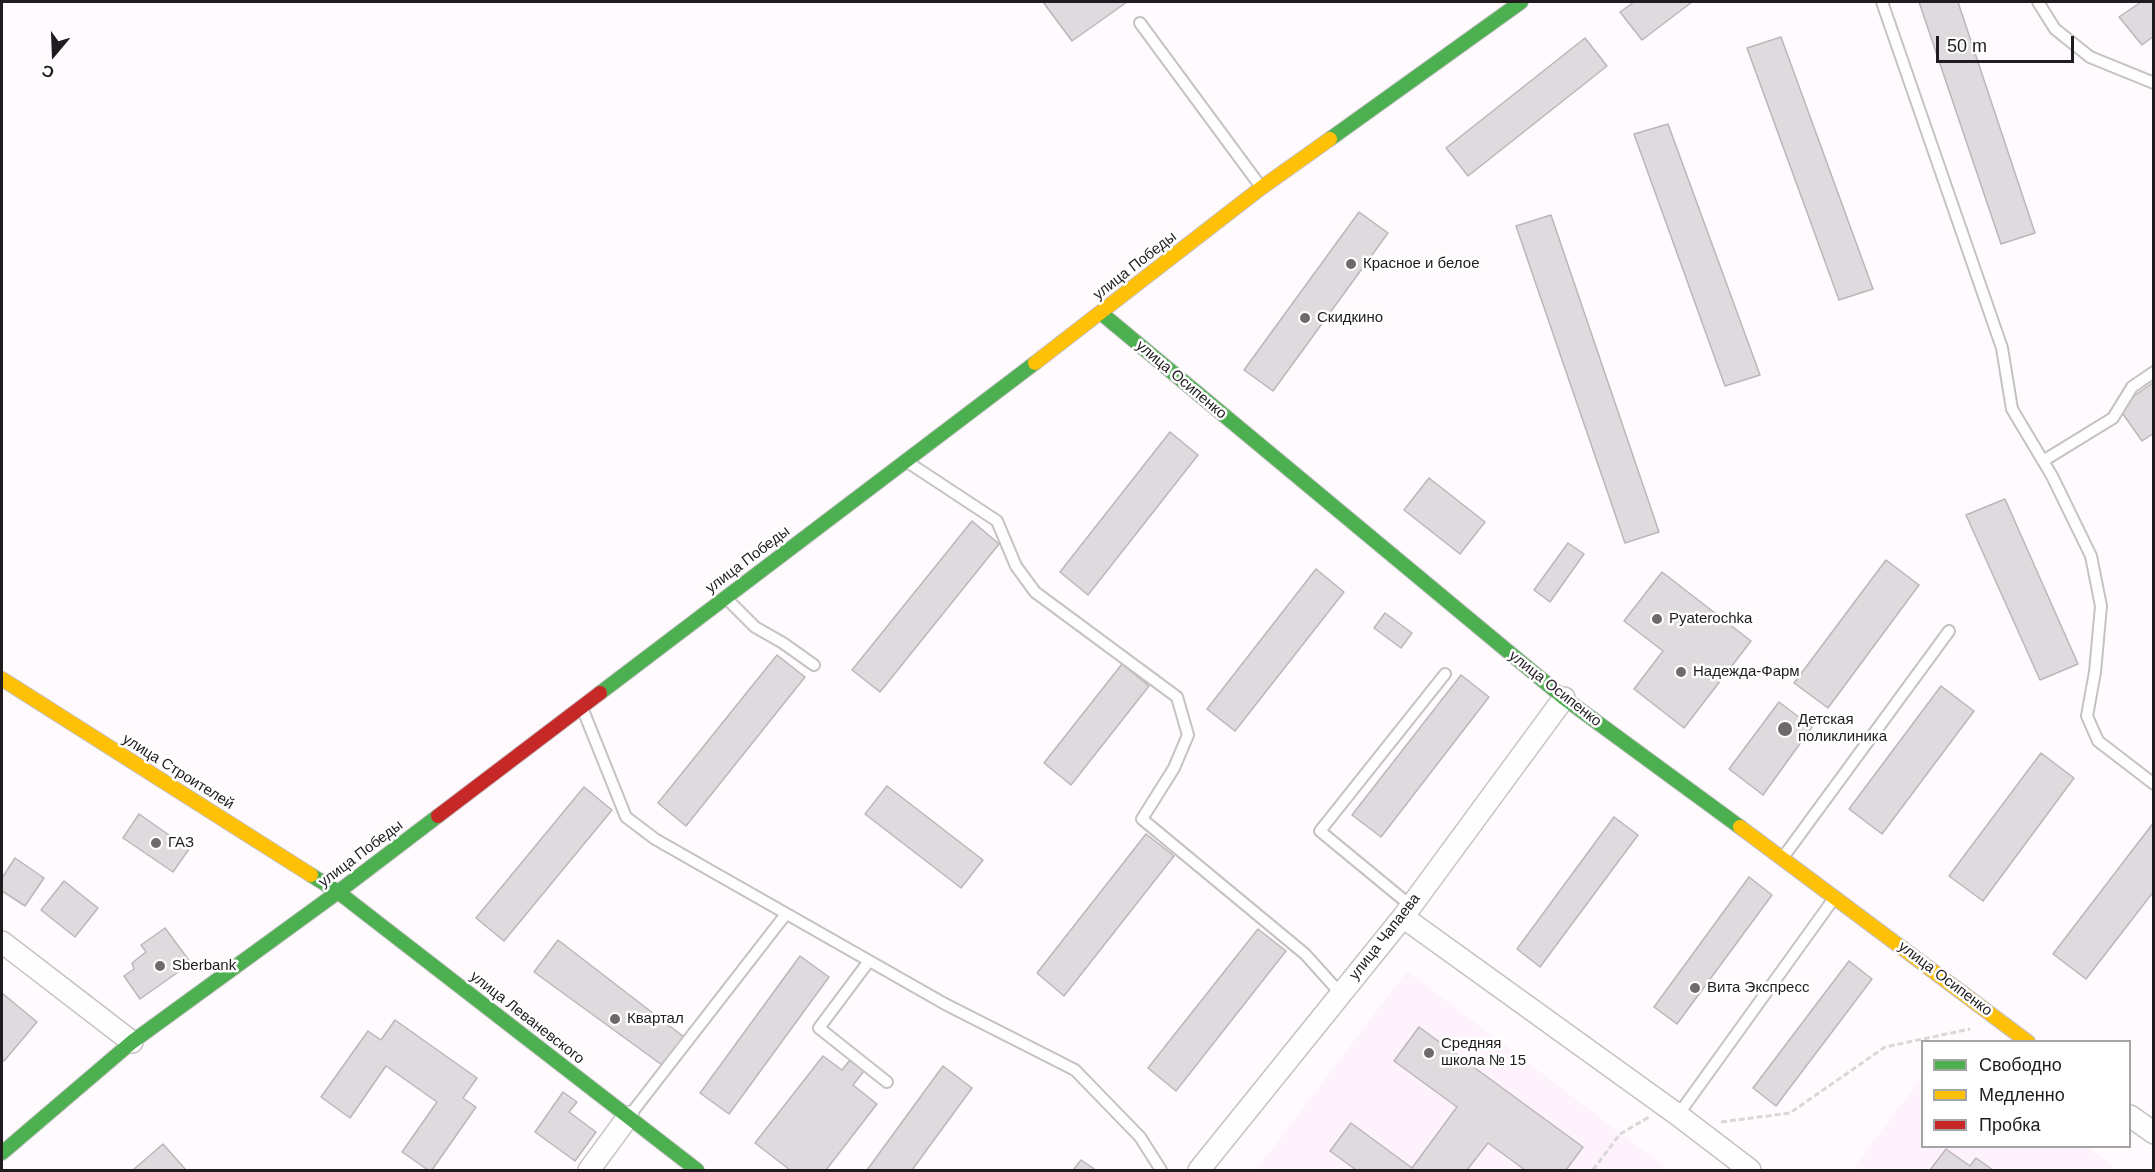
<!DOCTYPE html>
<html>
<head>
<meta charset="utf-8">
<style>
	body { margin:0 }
	#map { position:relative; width:2155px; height:1172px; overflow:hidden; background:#fefafd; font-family:Arial,sans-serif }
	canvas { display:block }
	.frame { position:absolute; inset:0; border:3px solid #1f1b1f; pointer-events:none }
	.legend { position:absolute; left:1921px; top:1040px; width:210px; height:108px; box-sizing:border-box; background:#fff; border:2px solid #a5a4a5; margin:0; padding:8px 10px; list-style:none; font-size:18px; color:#1f1b1f }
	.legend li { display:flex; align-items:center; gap:12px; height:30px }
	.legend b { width:30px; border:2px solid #a5a4a5 }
	.north { position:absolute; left:24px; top:24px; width:60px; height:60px; -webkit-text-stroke:4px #fff; paint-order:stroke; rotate:199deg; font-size:16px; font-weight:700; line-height:24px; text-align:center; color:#1f1b1f }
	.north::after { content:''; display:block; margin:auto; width:21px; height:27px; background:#1f1b1f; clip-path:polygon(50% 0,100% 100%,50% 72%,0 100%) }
	.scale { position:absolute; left:1936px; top:36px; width:138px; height:27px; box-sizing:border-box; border:3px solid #1f1b1f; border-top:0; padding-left:8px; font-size:18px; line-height:21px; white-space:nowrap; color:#1f1b1f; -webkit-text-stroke:4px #fff; paint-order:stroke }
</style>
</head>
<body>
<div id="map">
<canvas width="2155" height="1172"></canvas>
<div class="frame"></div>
<ul class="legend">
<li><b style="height:8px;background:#4caf50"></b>Свободно</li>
<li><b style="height:8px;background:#ffc107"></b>Медленно</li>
<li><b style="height:8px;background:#c62828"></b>Пробка</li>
</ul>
<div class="north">С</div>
<div class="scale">50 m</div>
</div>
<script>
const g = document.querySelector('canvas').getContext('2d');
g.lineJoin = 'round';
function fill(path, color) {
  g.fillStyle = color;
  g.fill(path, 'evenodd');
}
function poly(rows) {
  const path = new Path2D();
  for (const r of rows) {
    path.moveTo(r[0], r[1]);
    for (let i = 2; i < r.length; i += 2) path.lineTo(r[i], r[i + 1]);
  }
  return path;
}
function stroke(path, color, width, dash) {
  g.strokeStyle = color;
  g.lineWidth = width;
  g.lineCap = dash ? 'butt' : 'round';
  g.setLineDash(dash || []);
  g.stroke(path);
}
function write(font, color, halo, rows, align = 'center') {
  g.font = font + ' Arial,sans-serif';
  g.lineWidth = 5;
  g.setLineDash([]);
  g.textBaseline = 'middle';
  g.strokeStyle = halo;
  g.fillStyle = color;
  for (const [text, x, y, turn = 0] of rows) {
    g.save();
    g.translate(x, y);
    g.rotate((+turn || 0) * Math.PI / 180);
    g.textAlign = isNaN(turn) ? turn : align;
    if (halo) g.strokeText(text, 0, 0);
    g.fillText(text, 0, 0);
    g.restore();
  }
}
const built = poly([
	[1407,971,1669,1170,1256,1170],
	[1922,1077,1922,1146,2087,1147,2118,1170,1852,1170]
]);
const building = poly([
	[1043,2,1127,2,1072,41,1043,2],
	[1634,2,1692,2,1642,40,1620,12,1634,2],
	[1919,2,1958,2,2035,233,2001,244,1919,2],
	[2141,2,2154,2,2154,36,2142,45,2119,17,2141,2],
	[1781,37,1873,289,1839,300,1747,48,1781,37],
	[1585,38,1607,66,1468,176,1446,148,1585,38],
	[1668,124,1760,375,1725,386,1634,134,1668,124],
	[1359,212,1388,233,1273,391,1244,370,1359,212],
	[1551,215,1659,532,1625,543,1516,226,1551,215],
	[2154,382,2154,433,2142,441,2118,407,2154,382],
	[1170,432,1198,455,1088,595,1060,572,1170,432],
	[1429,478,1485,522,1460,554,1404,510,1429,478],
	[2005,499,2078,664,2040,680,1966,515,2005,499],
	[972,521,999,544,880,692,852,670,972,521],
	[1568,543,1584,554,1550,602,1534,590,1568,543],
	[1886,560,1919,585,1828,708,1794,683,1886,560],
	[1316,569,1344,592,1235,731,1207,709,1316,569],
	[1662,572,1751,641,1684,728,1634,689,1663,651,1624,621,1662,572],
	[1385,613,1412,633,1401,648,1374,628,1385,613],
	[777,655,805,677,686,826,658,803,777,655],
	[1122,664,1149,686,1071,785,1044,763,1122,664],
	[1461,675,1489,697,1381,837,1352,815,1461,675],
	[1941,686,1974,711,1882,834,1849,809,1941,686],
	[1779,702,1812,727,1763,795,1729,769,1779,702],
	[2041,753,2074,778,1983,901,1949,876,2041,753],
	[887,786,983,860,961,888,865,814,887,786],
	[584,787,612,810,504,941,476,918,584,787],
	[139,814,189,849,173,872,123,838,139,814],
	[1614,817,1638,835,1540,967,1517,949,1614,817],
	[2154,822,2154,891,2086,979,2053,954,2154,822],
	[1146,834,1174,856,1064,996,1037,973,1146,834],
	[15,858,44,878,25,906,2,891,2,878,15,858],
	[1749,877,1772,895,1677,1024,1654,1007,1749,877],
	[64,881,98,908,75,937,41,910,64,881],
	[165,928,191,963,140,999,124,976,134,969,132,963,146,952,141,945,165,928],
	[1258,929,1286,951,1176,1091,1148,1068,1258,929],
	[558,940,684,1037,662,1065,534,972,558,940],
	[800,956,829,977,729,1114,700,1093,800,956],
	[1849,961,1872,979,1776,1106,1753,1088,1849,961],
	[2,993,37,1022,4,1061,2,1059,2,993],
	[395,1020,477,1078,463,1098,476,1107,432,1170,428,1170,402,1152,437,1102,386,1066,350,1118,321,1097,368,1031,381,1040,395,1020],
	[1419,1027,1583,1147,1566,1170,1525,1170,1488,1143,1467,1170,1356,1170,1330,1151,1351,1123,1412,1168,1457,1107,1394,1061,1419,1027],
	[823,1056,842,1070,850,1060,864,1071,853,1085,877,1104,826,1170,790,1170,755,1143,823,1056],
	[943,1066,972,1088,912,1170,867,1170,943,1066],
	[563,1092,577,1102,569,1112,596,1132,575,1161,535,1132,563,1092],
	[163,1144,186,1170,133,1170,163,1144],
	[1946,1149,1970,1166,1976,1158,1993,1170,1930,1170,1946,1149],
	[1081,1160,1096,1170,1073,1170,1081,1160]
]);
const path = poly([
	[1721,1122,1790,1113,1885,1047,1970,1029],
	[1593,1170,1620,1134,1649,1117]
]);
const lane = poly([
	[1882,2,2002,348,2012,409,2052,476,2091,556,2101,606,2095,672,2087,716,2098,741,2154,784],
	[2038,2,2055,29,2090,57,2154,83],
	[1140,23,1261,187],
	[2043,461,2113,418,2132,387,2154,372],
	[909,463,997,521,1016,566,1035,592,1177,697,1188,735,1174,768,1142,819,1305,954,1341,994],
	[728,600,755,627,783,643,814,665],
	[583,710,626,817,655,839,945,1004,1075,1070,1140,1137,1161,1170],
	[1784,856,1949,631],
	[1411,906,1320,831,1445,674],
	[869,961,819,1028,887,1082],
	[630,1115,786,914],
	[1678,1115,1835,897]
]);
const street = poly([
	[1403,917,1678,1115,1750,1170],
	[2,942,132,1042],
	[2130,1116,2154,1133],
	[589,1170,628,1117],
	[1199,1170,1403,917,1564,698]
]);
const fast = poly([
	[1330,139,1521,2],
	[1101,313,1564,698,1740,827],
	[600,693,1035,363],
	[311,875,338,892,697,1170],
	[2,1153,132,1042,338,892,438,816]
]);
const slow = poly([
	[1035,363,1261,188,1330,139],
	[2,679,311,875],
	[1740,827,2028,1042]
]);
const jam = poly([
	[438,816,600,693]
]);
const markers = [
	[1351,264,6,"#6d696d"],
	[1305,318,6,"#6d696d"],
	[1657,619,6,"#6d696d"],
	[1681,672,6,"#6d696d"],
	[1785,729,8,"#6d696d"],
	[156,843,6,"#6d696d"],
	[160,966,6,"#6d696d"],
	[1695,988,6,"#6d696d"],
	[615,1019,6,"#6d696d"],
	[1429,1053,6,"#6d696d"]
];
const poiNames = [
	["Красное и белое",1363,264],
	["Скидкино",1317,318],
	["Pyaterochka",1669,619],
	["Надежда-Фарм",1693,672],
	["Детская",1798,720],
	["поликлиника",1798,737],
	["ГАЗ",168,843],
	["Sberbank",172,966],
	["Вита Экспресс",1707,988],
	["Квартал",627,1019],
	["Средняя",1441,1044],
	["школа № 15",1441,1061]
];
const streetNames = [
	["улица Победы",1135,266,-38],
	["улица Осипенко",1181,380,40],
	["улица Победы",748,560,-37],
	["улица Осипенко",1555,689,38],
	["улица Строителей",178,772,32],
	["улица Победы",361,854,-37],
	["улица Чапаева",1385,937,-52],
	["улица Осипенко",1945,979,37],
	["улица Леваневского",527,1018,38]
];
fill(built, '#fef2fd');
fill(building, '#dedadd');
stroke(building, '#bbb6ba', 1.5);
stroke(lane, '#c5c1c4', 14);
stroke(street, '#c5c1c4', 24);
stroke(fast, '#c5c1c4', 16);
stroke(slow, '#c5c1c4', 16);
stroke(jam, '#c5c1c4', 16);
stroke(path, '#d9d8d8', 3, [6, 3]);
stroke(lane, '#fffeff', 10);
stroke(street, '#fffeff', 21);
stroke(fast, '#4caf50', 14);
stroke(slow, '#ffc107', 14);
stroke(jam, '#c62828', 14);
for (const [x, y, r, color] of markers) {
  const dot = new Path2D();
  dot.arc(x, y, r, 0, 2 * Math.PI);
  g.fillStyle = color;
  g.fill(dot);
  stroke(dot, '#fff', 2);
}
write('15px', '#1f1b1f', '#fff', poiNames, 'left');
write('15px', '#1f1b1f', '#fff', streetNames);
</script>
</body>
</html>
